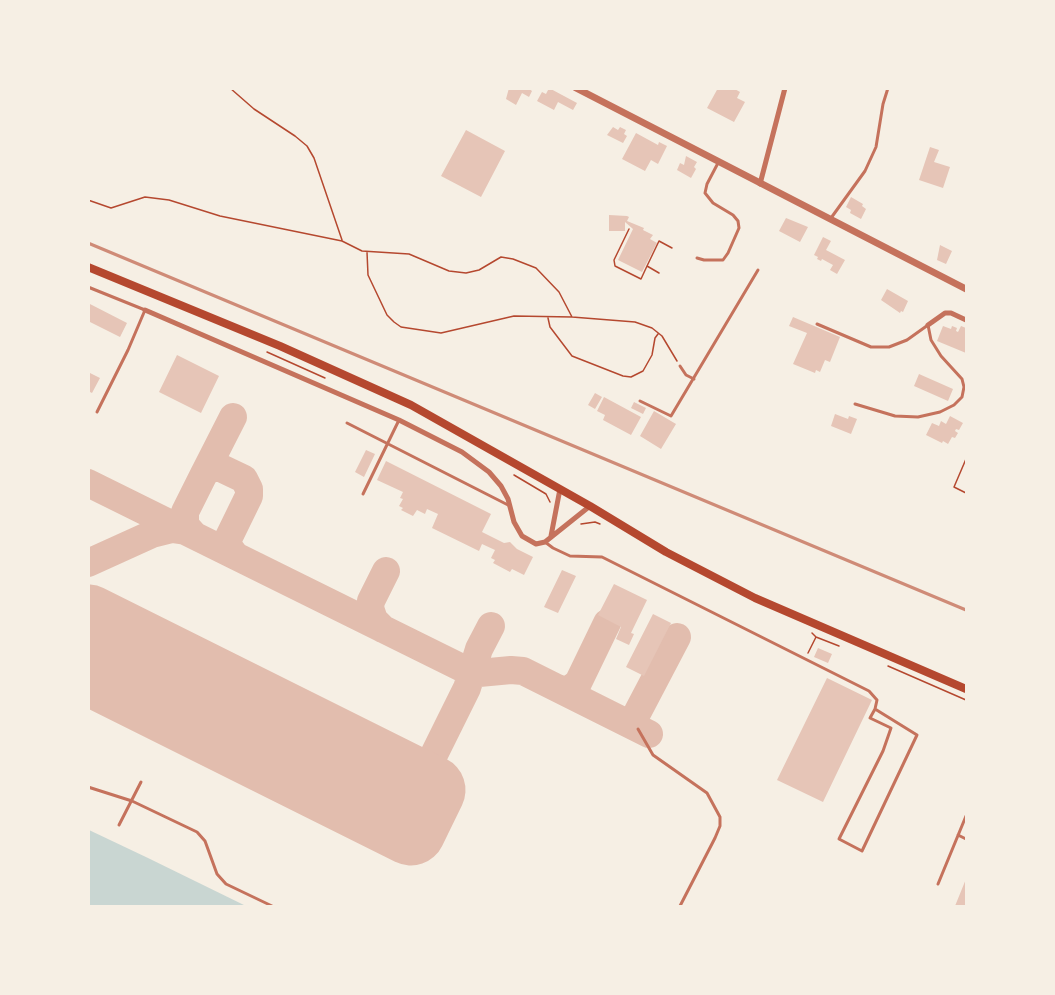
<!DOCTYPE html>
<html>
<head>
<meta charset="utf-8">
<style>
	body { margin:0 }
	#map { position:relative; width:1055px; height:995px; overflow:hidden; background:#f6efe4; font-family:"Alegreya Sans",sans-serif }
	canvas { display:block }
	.frame { position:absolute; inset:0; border:90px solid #f6efe4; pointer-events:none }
</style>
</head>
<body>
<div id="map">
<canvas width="1055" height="995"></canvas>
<div class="frame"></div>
</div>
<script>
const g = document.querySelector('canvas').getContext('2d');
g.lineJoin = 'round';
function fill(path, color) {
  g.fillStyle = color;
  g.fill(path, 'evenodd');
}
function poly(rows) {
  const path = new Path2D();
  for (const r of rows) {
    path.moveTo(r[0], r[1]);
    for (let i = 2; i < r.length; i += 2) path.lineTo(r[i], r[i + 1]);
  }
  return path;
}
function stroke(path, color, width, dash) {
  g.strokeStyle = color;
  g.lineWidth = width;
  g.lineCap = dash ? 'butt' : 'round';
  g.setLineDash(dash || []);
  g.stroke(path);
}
const water = poly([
	[89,830,148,858,246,906,89,906]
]);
const taxiway = poly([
	[205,472,233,417],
	[88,483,460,667,479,673,511,670,523,671,649,734],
	[193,534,185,525,185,512,205,472,215,467,223,469,244,479,249,489,249,496,228,539,228,546,234,554],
	[88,563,152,534,172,529,186,531],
	[383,629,374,620,370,608,371,601,386,571],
	[88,643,92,646],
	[561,690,570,689,578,683,607,623],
	[623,721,634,719,677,637],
	[409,805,467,688,479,649,491,626]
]);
const runway = poly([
	[88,619,431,790,411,831,88,670]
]);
const building = poly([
	[509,88,528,88,532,91,529,97,522,93,516,105,506,99],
	[549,88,577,103,573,110,558,102,554,110,537,101,542,92,546,94],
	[718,88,733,88,740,92,737,98,745,102,734,122,707,108],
	[613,127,618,130,620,127,626,130,624,134,627,136,623,143,607,135],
	[466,130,505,151,481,197,441,176],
	[636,133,658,145,659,142,667,146,658,164,651,160,645,171,622,159],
	[930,147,939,150,934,162,950,167,943,188,919,180],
	[686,156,697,162,694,167,696,169,691,178,677,170,680,163,684,165],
	[851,197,863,204,862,206,866,209,861,219,850,213,851,210,846,207],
	[609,215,627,216,629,217,627,221,644,228,643,230,653,235,650,239,657,243,642,272,618,260,633,229,625,222,625,231,609,231],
	[786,218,808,227,800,242,779,231],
	[823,237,831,241,826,250,845,260,837,274,830,270,833,265,822,259,821,261,817,259,818,257,814,255],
	[940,245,952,251,946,264,937,260],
	[887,289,908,301,903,312,901,311,900,313,881,300],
	[88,303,127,323,120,337,88,321],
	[793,317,840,337,830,362,825,360,820,372,816,370,815,373,793,364,807,333,789,326],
	[943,326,951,329,952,326,957,328,956,331,958,332,961,326,966,328,966,353,937,341],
	[177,355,219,376,201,413,159,392],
	[88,372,100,378,92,393,88,391],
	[919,374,953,389,948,401,914,386],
	[595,393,602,397,595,409,588,405],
	[604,397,641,417,631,435,603,420,605,415,597,411],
	[634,402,646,408,643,414,631,408],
	[654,411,676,424,661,449,640,436],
	[835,414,848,419,849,416,857,419,851,434,831,426],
	[950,416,963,423,959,430,956,429,955,431,958,433,955,438,952,437,948,444,943,441,942,443,926,435,932,423,939,426,941,421,946,424],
	[366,450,375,454,364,477,355,472],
	[386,461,491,514,482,532,504,543,510,542,517,549,533,557,524,575,512,569,510,572,493,563,495,560,491,558,495,550,482,544,479,551,432,528,438,514,427,509,425,514,417,510,413,516,401,510,403,508,399,506,403,499,400,498,403,492,377,480],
	[562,570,576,576,558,613,544,607],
	[614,584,647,600,631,633,634,634,629,645,616,639,621,627,598,615],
	[653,614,671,623,644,676,626,667],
	[818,648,832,654,828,663,814,657],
	[827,678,872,700,823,802,777,780],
	[966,879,966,906,955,906]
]);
const path = poly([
	[230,88,254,109,295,136,307,146,314,158,342,240],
	[88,200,111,208,145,197,169,200,220,216,342,241,362,251,409,254,449,271,466,273,479,270,501,257,513,259,536,268,559,292,572,317],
	[629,229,614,260,615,266,641,279,647,266],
	[367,252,368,275,387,315,394,322,401,327,441,333,514,316,572,317,635,322,652,328,662,336,677,361],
	[659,273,647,266,659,241,672,248],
	[548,318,550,327,572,356,623,376,631,377,643,371,652,355,655,338,658,334],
	[267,352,325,378],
	[966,459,954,487,966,493],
	[514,475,546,494,550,502],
	[581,524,595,522,600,524],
	[812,633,816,637],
	[808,653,816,637,839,646],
	[888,666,966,700]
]);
const service = poly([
	[831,218,865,171,876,147,883,104,888,88],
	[697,258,704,260,723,260,728,253,739,228,738,221,733,215,713,203,705,193,707,184,718,163],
	[88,287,145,310,128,350,97,412],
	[817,324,871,347,889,347,907,340,928,325,931,340,941,356,962,379,964,387,962,397,954,405,940,412,918,417,895,416,855,404],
	[680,366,686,375,694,379],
	[640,401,671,416,758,270],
	[347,423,510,506],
	[363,494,399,420],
	[545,542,553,548,570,556,602,557,869,691,877,700,875,709,870,718,891,728,883,751,839,839,862,851,917,735,875,709],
	[638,729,653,755,707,793,720,817,720,826,715,838,680,906],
	[88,787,132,801,197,832,205,841,217,874,226,884,272,906],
	[119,825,141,782],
	[958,835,966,839],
	[938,884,966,816]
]);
const minor = poly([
	[760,184,785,88],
	[145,310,399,420,462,452,489,472,501,486,508,499,514,522,522,536,536,544,545,542,590,506],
	[928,325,945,313,951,313,966,320],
	[551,536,560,489]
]);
const tertiary = poly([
	[576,88,966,289]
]);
const primary = poly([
	[88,267,280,346,411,405,590,506,666,552,755,598,966,689]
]);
const rail = poly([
	[88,243,966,610]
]);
fill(water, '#c9d6d2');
stroke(taxiway, '#e2bdae', 28);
stroke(runway, '#e2bdae', 69);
fill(building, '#e6c5b7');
stroke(path, '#b5482f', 1.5);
stroke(service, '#c5725c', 3);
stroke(minor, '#c5725c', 5);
stroke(tertiary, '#c5725c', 7);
stroke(primary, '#b5482f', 8);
stroke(rail, '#cf8b77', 3);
</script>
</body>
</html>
